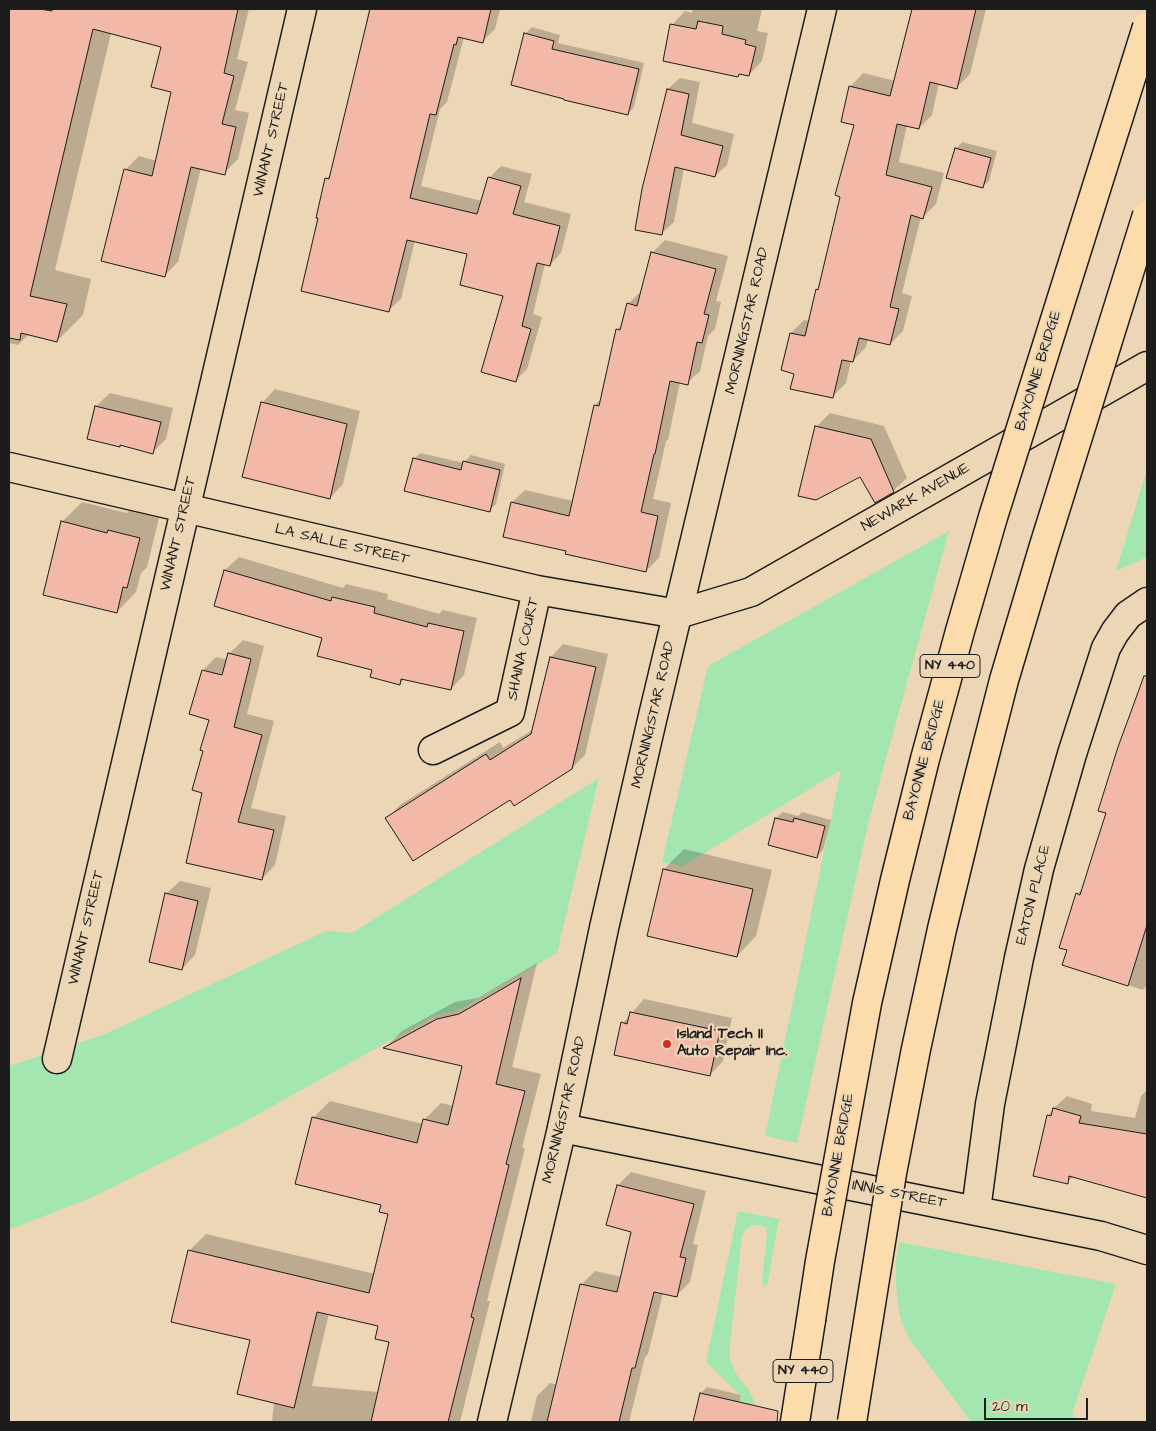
<!DOCTYPE html>
<html>
<head>
<meta charset="utf-8">
<style>
	body { margin:0 }
	#map { position:relative; width:1156px; height:1431px; overflow:hidden; background:#ecd6b5; font-family:"Architects Daughter",sans-serif }
	canvas { display:block }
	.frame { position:absolute; inset:0; border:10px solid #1c1c1c; pointer-events:none }
	.scale { position:absolute; left:984px; top:1398px; width:104px; height:22px; box-sizing:border-box; border:2px solid #1c1c1c; border-top:0; padding-left:6px; font-size:15px; line-height:18px; white-space:nowrap; color:#1c1c1c; -webkit-text-stroke:4px #ecd6b5; paint-order:stroke }
</style>
</head>
<body>
<div id="map">
<canvas width="1156" height="1431"></canvas>
<div class="frame"></div>
<div class="scale">20 m</div>
</div>
<script>
const g = document.querySelector('canvas').getContext('2d');
g.lineJoin = 'round';
function fill(path, color) {
  g.fillStyle = color;
  g.fill(path, 'evenodd');
}
function poly(rows) {
  const path = new Path2D();
  for (const r of rows) {
    path.moveTo(r[0], r[1]);
    for (let i = 2; i < r.length; i += 2) path.lineTo(r[i], r[i + 1]);
  }
  return path;
}
function stroke(path, color, width, dash) {
  g.strokeStyle = color;
  g.lineWidth = width;
  g.lineCap = dash ? 'butt' : 'round';
  g.setLineDash(dash || []);
  g.stroke(path);
}
function write(font, color, halo, rows, align = 'center') {
  g.font = font + ' "Architects Daughter",sans-serif';
  g.lineWidth = 4.5;
  g.setLineDash([]);
  g.textBaseline = 'middle';
  g.strokeStyle = halo;
  g.fillStyle = color;
  for (const [text, x, y, turn = 0] of rows) {
    g.save();
    g.translate(x, y);
    g.rotate((+turn || 0) * Math.PI / 180);
    g.textAlign = isNaN(turn) ? turn : align;
    if (halo) g.strokeText(text, 0, 0);
    g.fillText(text, 0, 0);
    g.restore();
  }
}
const green = poly([
	[1147,469,1147,557,1116,571],
	[949,531,869,820,797,1143,765,1136,841,770,683,866,662,862,708,666],
	[599,778,557,953,459,1010,434,1016,244,1122,95,1196,9,1230,9,1066,105,1034,326,931,352,933],
	[738,1211,779,1219,767,1286,764,1287,762,1280,767,1236,766,1227,762,1225,754,1225,746,1229,742,1236,730,1344,730,1359,735,1372,750,1392,754,1401,755,1411,753,1422,735,1422,741,1396,706,1362],
	[899,1242,1116,1284,1072,1414,1080,1422,971,1422,910,1340,902,1323,898,1306,896,1282,896,1262]
]);
const shadow = poly([
	[9,9,249,9,237,59,248,62,235,110,249,113,238,159,224,173,201,168,178,262,164,276,125,170,139,156,157,161,173,91,163,46,111,33,55,270,91,279,83,315,57,341,29,334,18,345,9,343],
	[369,9,500,9,495,29,483,41,464,37,447,102,440,109,421,186,482,201,489,178,501,166,532,174,524,202,571,214,561,253,550,265,545,264,533,314,542,317,527,369,515,381,504,295,469,253,415,240,401,299,389,310,326,179,331,174,368,23,366,23],
	[693,9,762,9,757,31,768,33,762,61,749,75,740,73,738,75,672,25,685,11,692,13],
	[913,9,986,9,970,74,957,87,939,83,932,115,919,128,907,125,899,162,944,173,936,204,923,217,921,217,902,293,912,296,903,331,890,344,868,339,866,347,853,361,851,361,846,383,832,397,795,373,791,333,804,320,810,321,818,290,820,288,842,196,855,124,850,87,863,73,895,81],
	[532,27,560,35,558,43,644,63,634,107,628,114,525,34],
	[680,78,700,82,692,123,734,134,727,165,715,176,684,168,674,222,662,233,668,89],
	[962,142,997,151,989,181,982,187,956,149],
	[665,240,728,256,716,301,721,302,715,329,708,336,700,371,687,383,680,382,668,440,666,441,653,499,671,503,659,558,646,571,568,550,512,502,525,490,573,501,595,405,602,398,617,330,623,324,628,304,641,291,642,291,652,253],
	[275,389,360,411,343,484,330,498,262,403],
	[110,393,173,408,166,439,153,452,122,444,119,446,96,406],
	[830,413,884,426,907,478,893,491,861,475,816,427],
	[420,453,464,463,471,455,505,464,496,504,489,510,414,459],
	[82,502,127,513,129,511,159,518,147,567,141,573,136,592,117,612,62,522],
	[239,557,343,588,346,584,388,594,387,599,439,614,443,610,477,618,464,675,451,689,405,678,400,684,374,669,323,637,215,605,225,570],
	[243,640,264,646,247,714,274,721,251,808,286,816,275,865,262,879,203,792,205,750,210,719,203,670,216,657,228,660,229,654],
	[563,644,608,654,585,755,572,768,511,798,387,818,400,805,500,742,503,748,534,729,551,657],
	[1147,690,1147,985,1143,990,1063,964,1068,949,1077,894,1084,887,1107,813,1135,702],
	[783,812,798,816,802,812,831,820,823,850,817,857,769,844,776,818],
	[684,849,772,870,756,936,737,956,649,935,664,869],
	[180,881,211,888,195,955,182,969,166,894],
	[537,963,512,1067,541,1074,522,1148,525,1148,487,1301,490,1301,460,1422,272,1422,274,1402,251,1339,189,1251,206,1234,375,1274,390,1214,313,1118,330,1101,423,1124,424,1120,441,1103,454,1106,464,1065,386,1047,402,1031,455,1002,478,998],
	[329,1313,379,1325,390,1341,379,1392,312,1386],
	[644,999,732,1018,723,1061,710,1075,623,1023],
	[1147,1090,1147,1197,1074,1176,1067,1182,1048,1116,1054,1108,1067,1096,1092,1104,1091,1111,1135,1118,1141,1096],
	[631,1172,706,1191,693,1244,698,1245,690,1282,676,1296,663,1293,648,1354,645,1357,629,1422,531,1421,537,1396,550,1383,558,1385,582,1284,595,1271,622,1277,633,1231,618,1185],
	[707,1387,741,1395,735,1422,694,1422,701,1393]
]);
const building = poly([
	[9,9,40,9,52,11,52,9,238,9,224,73,234,76,222,124,236,127,225,175,191,167,165,277,101,261,124,169,152,176,171,92,151,87,161,47,93,29,30,296,67,304,57,342,21,333,20,340,9,338,9,9],
	[370,9,491,9,483,43,458,37,456,45,454,44,436,115,430,114,410,198,477,214,488,177,521,186,513,214,560,226,550,266,537,263,522,326,531,329,516,382,481,372,503,296,460,285,467,254,407,240,389,312,301,291,318,218,316,218,325,178,329,179,370,9],
	[912,9,976,9,957,89,930,82,919,129,897,124,886,175,932,187,923,219,911,215,890,307,899,309,890,345,859,338,853,362,842,360,833,398,790,389,794,374,781,370,790,333,805,336,816,289,818,290,840,197,835,195,854,125,841,122,849,86,890,96,912,9],
	[698,21,723,26,722,34,746,40,745,44,756,47,749,76,739,74,738,77,663,61,670,24,696,29,698,21],
	[524,33,554,41,552,49,639,69,628,115,564,100,564,99,511,85,524,33],
	[667,89,689,94,681,135,723,146,715,177,675,167,662,235,635,230,642,189,667,89],
	[955,148,991,158,983,188,946,178,955,148],
	[651,252,716,269,704,314,709,315,702,343,697,342,688,385,670,381,655,454,654,454,641,512,658,516,646,572,565,554,566,551,503,537,511,502,569,516,594,405,599,406,616,329,620,330,627,303,637,306,651,252],
	[261,402,347,424,330,499,242,477,261,402],
	[95,406,161,422,153,454,120,445,120,447,87,439,95,406],
	[815,426,871,439,894,492,875,503,860,477,816,500,798,496,815,426],
	[413,458,461,470,463,461,500,470,490,512,404,491,413,458],
	[61,521,107,533,108,530,140,538,127,588,123,587,117,613,43,595,61,521],
	[224,570,331,601,332,597,375,607,374,613,427,627,428,623,464,631,451,690,401,679,400,685,370,677,372,670,317,656,322,638,214,606,224,570],
	[228,653,251,659,234,727,262,735,238,822,274,830,262,880,186,863,202,793,192,790,203,751,200,750,209,720,189,714,202,670,222,675,228,653],
	[550,657,596,667,572,769,514,806,510,800,413,861,385,818,486,754,490,760,531,734,550,657],
	[1144,676,1147,676,1147,925,1128,986,1062,965,1067,950,1059,948,1076,893,1080,895,1096,844,1106,813,1098,811,1118,747,1144,676],
	[775,818,793,822,794,818,825,826,817,858,768,845,775,818],
	[663,869,753,889,737,957,647,936,663,869],
	[165,893,198,901,182,970,149,962,165,893],
	[521,978,496,1084,525,1091,506,1164,509,1165,471,1317,474,1318,448,1422,371,1422,389,1342,375,1339,378,1326,317,1312,294,1408,237,1394,250,1340,171,1322,188,1250,369,1293,388,1214,379,1212,381,1205,295,1184,312,1117,417,1143,423,1119,448,1125,462,1066,383,1048,437,1019,459,1014,521,978],
	[630,1012,720,1031,710,1076,614,1055,621,1022,627,1024,630,1012],
	[1053,1108,1081,1116,1079,1123,1147,1134,1147,1198,1069,1176,1068,1184,1033,1176,1047,1115,1051,1116,1053,1108],
	[617,1185,694,1204,680,1257,686,1258,677,1297,654,1292,635,1368,632,1368,619,1422,547,1422,580,1284,617,1292,631,1232,606,1225,617,1185],
	[700,1393,778,1411,777,1422,693,1422,700,1393]
]);
const street = poly([
	[9,467,537,590,678,614,751,592,1147,366],
	[433,750,510,712,537,590],
	[57,1059,302,9],
	[562,1128,1101,1236,1147,1250],
	[976,1210,990,1104,1019,958,1039,869,1072,754,1106,648,1115,632,1128,615,1147,602]
]);
const secondary = poly([
	[492,1422,562,1128,604,928,652,720,822,9]
]);
const highway = poly([
	[795,1422,811,1320]
]);
const highwayBridge = poly([
	[811,1320,820,1261,867,1003,895,880,925,759,960,631,993,517,1147,27],
	[852,1422,892,1173,916,1049,942,929,973,801,1004,680,1043,549,1147,215]
]);
const markers = [
	[667,1044,5,"#c8321e"]
];
const shields = [
	[950,666,60],
	[803,1371,60]
];
const shieldNames = [
	["NY 440",950,666],
	["NY 440",803,1371]
];
const streetNames = [
	["WINANT STREET",272,140,-77],
	["MORNINGSTAR ROAD",748,321,-77],
	["BAYONNE BRIDGE",1039,371,-73],
	["NEWARK AVENUE",916,498,-30],
	["WINANT STREET",179,534,-77],
	["LA SALLE STREET",342,545,13],
	["SHAINA COURT",524,649,-78],
	["MORNINGSTAR ROAD",654,715,-77],
	["BAYONNE BRIDGE",925,760,-75],
	["EATON PLACE",1034,895,-76],
	["WINANT STREET",87,928,-77],
	["MORNINGSTAR ROAD",565,1110,-77],
	["BAYONNE BRIDGE",839,1155,-80],
	["INNIS STREET",899,1195,11]
];
const poiNames = [
	["Island Tech II",677,1035],
	["Auto Repair Inc.",677,1052]
];
fill(green, '#a4e6b0');
fill(shadow, '#0003');
fill(building, '#f2b9a9');
stroke(building, '#1c1c1c', 1);
stroke(street, '#1c1c1c', 31);
stroke(secondary, '#1c1c1c', 31);
stroke(highway, '#1c1c1c', 31);
stroke(street, '#ecd6b5', 28);
stroke(secondary, '#ecd6b5', 28);
stroke(highway, '#fcdcac', 28);
stroke(highwayBridge, '#1c1c1c', 31, []);
stroke(highwayBridge, '#fcdcac', 28);
for (const [x, y, r, color] of markers) {
  const dot = new Path2D();
  dot.arc(x, y, r, 0, 2 * Math.PI);
  g.fillStyle = color;
  g.fill(dot);
  stroke(dot, '#ecd6b5', 2);
}
for (const [x, y, w] of shields) {
  const box = new Path2D();
  box.roundRect(x - w / 2, y - 11.5, w, 23, 4);
  g.fillStyle = '#ecd6b5';
  g.fill(box);
  stroke(box, '#1c1c1c', 1);
}
write('bold 14px', '#1c1c1c', null, shieldNames);
write('15px', '#1c1c1c', '#ecd6b5', streetNames);
write('bold 15px', '#1c1c1c', '#ecd6b5', poiNames, 'left');
</script>
</body>
</html>
